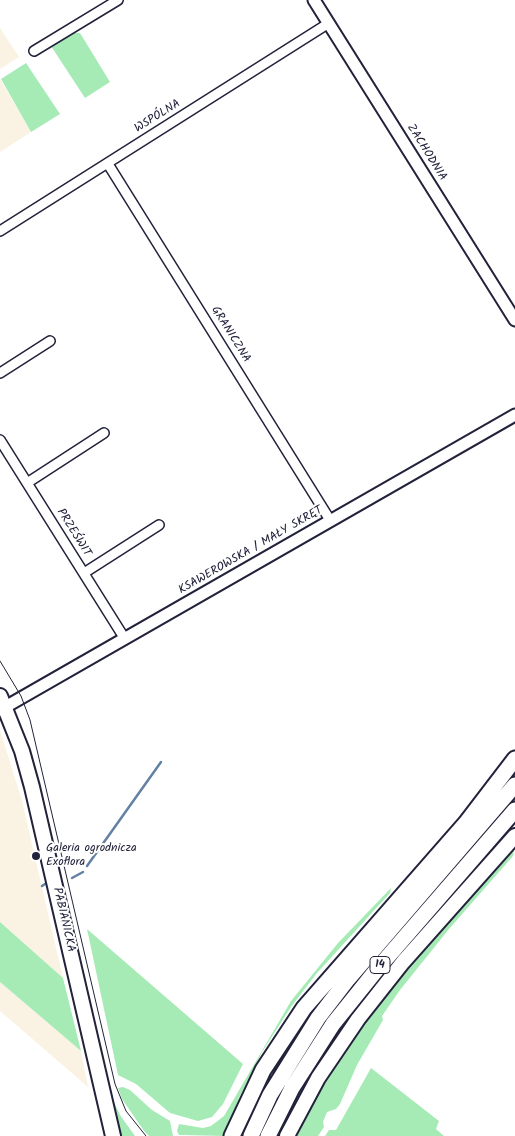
<!DOCTYPE html>
<html>
<head>
<meta charset="utf-8">
<style>
	body { margin:0 }
	canvas { display:block; background:#fff }
</style>
</head>
<body>
<canvas width="515" height="1136"></canvas>
<script>
const g = document.querySelector('canvas').getContext('2d');
g.lineJoin = 'round';
function fill(path, color) {
  g.fillStyle = color;
  g.fill(path, 'evenodd');
}
function poly(rows) {
  const path = new Path2D();
  for (const r of rows) {
    path.moveTo(r[0], r[1]);
    for (let i = 2; i < r.length; i += 2) path.lineTo(r[i], r[i + 1]);
  }
  return path;
}
function stroke(path, color, width, dash) {
  g.strokeStyle = color;
  g.lineWidth = width;
  g.lineCap = dash ? 'butt' : 'round';
  g.setLineDash(dash || []);
  g.stroke(path);
}
function write(font, color, halo, rows, align = 'center') {
  g.font = font + ' Kalam,sans-serif';
  g.lineWidth = 4;
  g.setLineDash([]);
  g.textBaseline = 'middle';
  g.strokeStyle = halo;
  g.fillStyle = color;
  for (const [text, x, y, turn = 0] of rows) {
    g.save();
    g.translate(x, y);
    g.rotate((+turn || 0) * Math.PI / 180);
    g.textAlign = isNaN(turn) ? turn : align;
    if (halo) g.strokeText(text, 0, 0);
    g.fillText(text, 0, 0);
    g.restore();
  }
}
const built = poly([
	[0,28,19,57,0,69],
	[0,79,31,132,0,152],
	[0,730,22,801,63,978,0,922],
	[0,982,81,1051,88,1087,0,1011]
]);
const green = poly([
	[71,33,80,33,110,82,85,98,51,46],
	[26,63,60,114,31,132,1,79],
	[515,844,513,856,449,929,400,990,382,1016,383,1020,357,1065,340,1104,336,1109,327,1112,323,1122,324,1127,318,1136,295,1136,324,1081,375,1007],
	[391,888,390,893,317,973,291,1007,262,1052,239,1098,225,1136,179,1135,177,1131,179,1124,203,1128,211,1126,224,1116,291,1001,338,943],
	[0,922,63,978,81,1051,0,982],
	[87,929,243,1064,223,1104,212,1117,198,1121,170,1113,136,1084,118,1075],
	[371,1068,439,1121,436,1129,444,1136,325,1136,329,1130,336,1130],
	[123,1087,130,1090,152,1110,170,1121,173,1136,149,1136,144,1131,122,1099,118,1088],
	[109,1091,120,1115,135,1136,119,1136]
]);
const stream = poly([
	[87,866,161,762],
	[72,878,83,872],
	[42,886,45,884]
]);
const minor = poly([
	[34,51,118,0],
	[108,164,330,520],
	[0,231,329,23],
	[0,373,50,341],
	[0,440,125,639],
	[27,483,104,433],
	[84,573,159,525]
]);
const tertiary = poly([
	[314,0,515,320],
	[0,710,515,415]
]);
const secondary = poly([
	[0,696,22,751,32,787,113,1136],
	[287,1136,318,1078,358,1019,403,962,515,836]
]);
const primary = poly([
	[232,1136,263,1070,304,1008,466,823,515,759],
	[251,1136,270,1095,318,1018,348,979,515,785],
	[268,1136,292,1088,333,1024,378,968,515,810]
]);
const tram = poly([
	[0,661,21,696,30,720,115,1084,126,1111,146,1136]
]);
const markers = [
	[36,856,5,"#22223b"]
];
const shields = [
	[380,965,20]
];
const shieldNames = [
	["14",380,965]
];
const streetNames = [
	["WSPÓLNA",158,117,-32],
	["ZACHODNIA",426,153,58],
	["GRANICZNA",230,335,58],
	["PRZEŚWIT",73,533,58],
	["KSAWEROWSKA / MAŁY SKRĘT",251,551,-30],
	["PABIANICKA",63,920,77]
];
const poiNames = [
	["Galeria ogrodnicza",46,849],
	["Exoflora",46,863]
];
fill(built, '#faf2e3');
fill(green, '#a6ebb6');
stroke(stream, '#6381a4', 2.5);
stroke(minor, '#22223b', 12);
stroke(tertiary, '#22223b', 15);
stroke(secondary, '#22223b', 18);
stroke(primary, '#22223b', 19);
stroke(minor, '#fff', 9);
stroke(tertiary, '#fff', 11);
stroke(secondary, '#fff', 14);
stroke(primary, '#fff', 15);
stroke(tram, '#22223b', 1);
for (const [x, y, r, color] of markers) {
  const dot = new Path2D();
  dot.arc(x, y, r, 0, 2 * Math.PI);
  g.fillStyle = color;
  g.fill(dot);
  stroke(dot, '#fff', 2);
}
for (const [x, y, w] of shields) {
  const box = new Path2D();
  box.roundRect(x - w / 2, y - 8.5, w, 17, 4);
  g.fillStyle = '#fff';
  g.fill(box);
  stroke(box, '#22223b', 1);
}
write('bold 11px', '#22223b', null, shieldNames);
write('12px', '#22223b', '#fff', streetNames);
write('12px', '#22223b', '#fff', poiNames, 'left');
</script>
</body>
</html>
